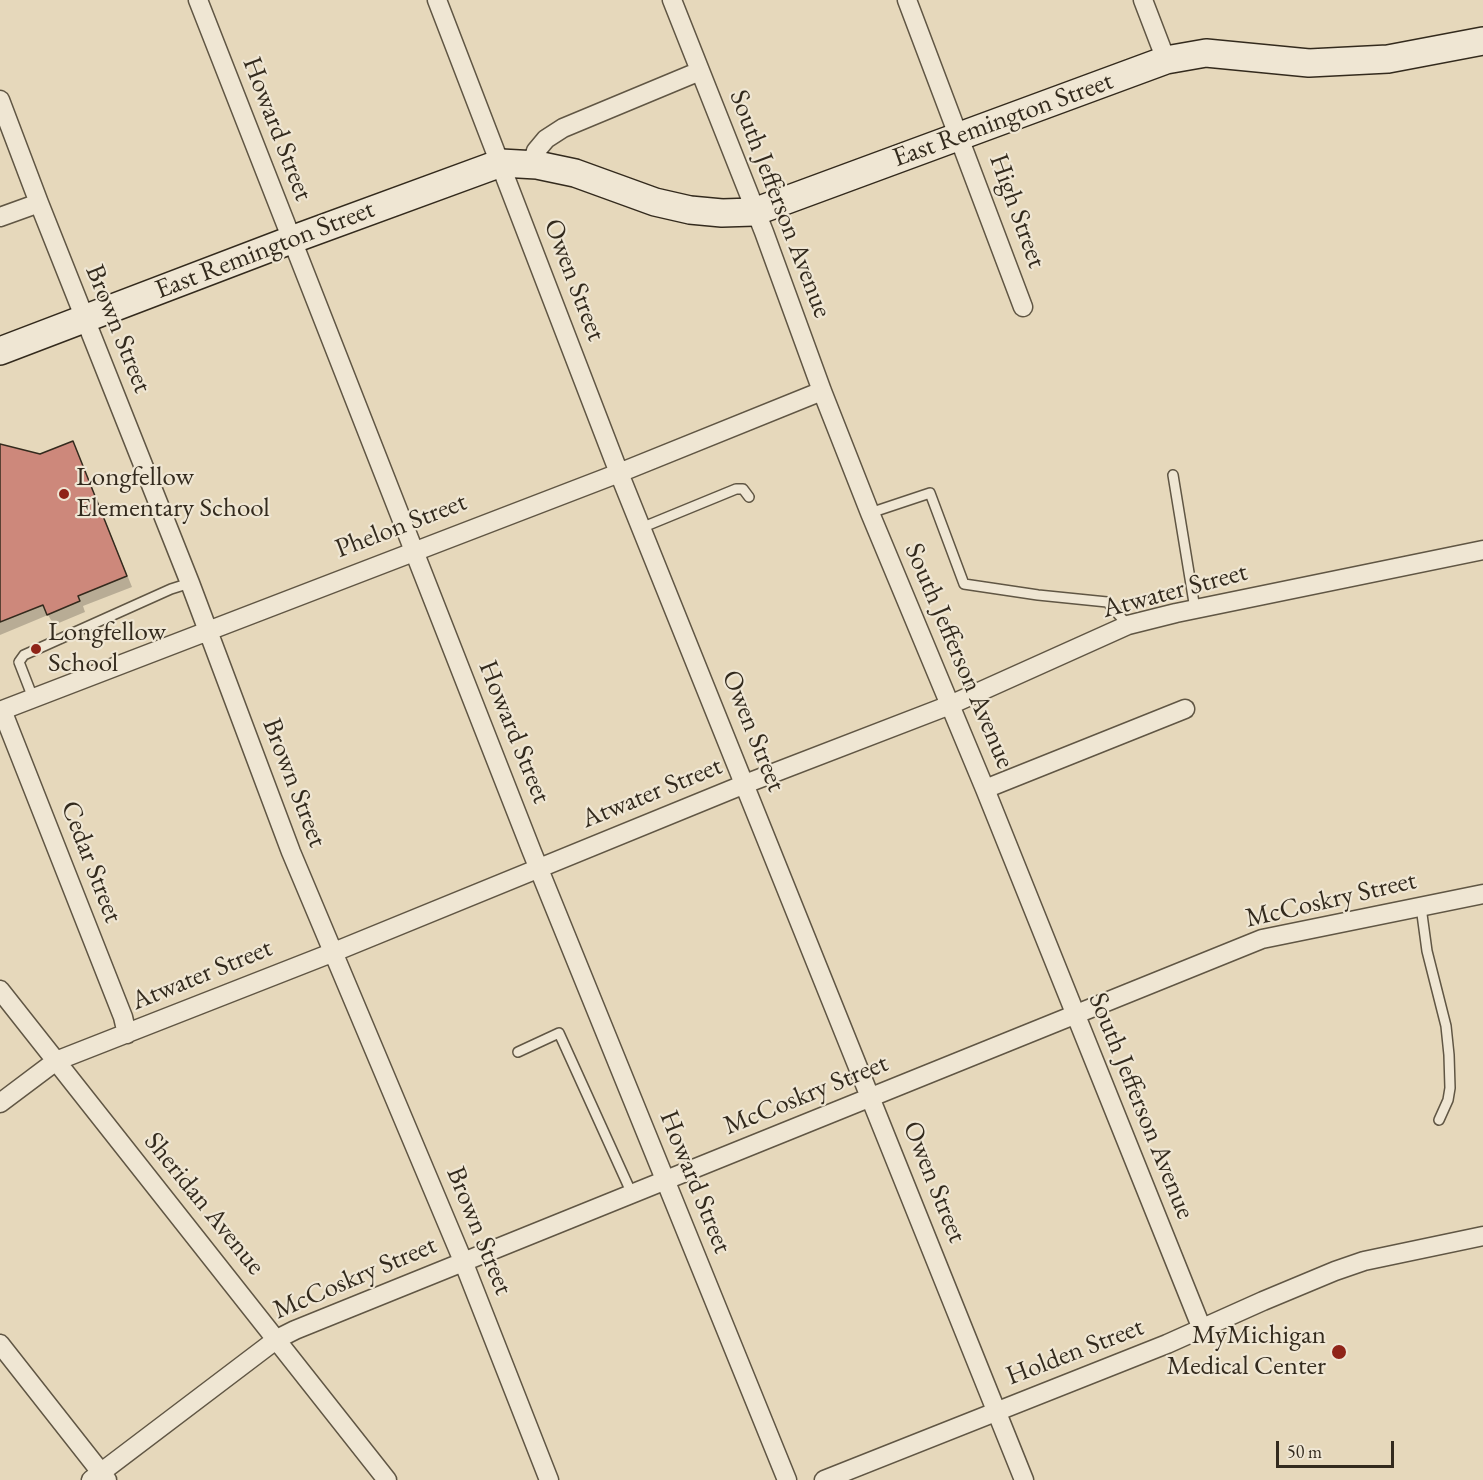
<!DOCTYPE html>
<html>
<head>
<meta charset="utf-8">
<style>
	body { margin:0 }
	#map { position:relative; width:1483px; height:1480px; overflow:hidden; background:#e6d8bb; font-family:"EB Garamond",serif }
	canvas { display:block }
	.scale { position:absolute; left:1276px; top:1441px; width:118px; height:27px; box-sizing:border-box; border:3px solid #332a1d; border-top:0; padding-left:8px; font-size:18px; line-height:21px; white-space:nowrap; color:#332a1d; -webkit-text-stroke:4px #efe6d3; paint-order:stroke }
</style>
</head>
<body>
<div id="map">
<canvas width="1483" height="1480"></canvas>
<div class="scale">50 m</div>
</div>
<script>
const g = document.querySelector('canvas').getContext('2d');
g.lineJoin = 'round';
function fill(path, color) {
  g.fillStyle = color;
  g.fill(path, 'evenodd');
}
function poly(rows) {
  const path = new Path2D();
  for (const r of rows) {
    path.moveTo(r[0], r[1]);
    for (let i = 2; i < r.length; i += 2) path.lineTo(r[i], r[i + 1]);
  }
  return path;
}
function stroke(path, color, width, dash) {
  g.strokeStyle = color;
  g.lineWidth = width;
  g.lineCap = dash ? 'butt' : 'round';
  g.setLineDash(dash || []);
  g.stroke(path);
}
function write(font, color, halo, rows, align = 'center') {
  g.font = font + ' "EB Garamond",serif';
  g.lineWidth = 4.5;
  g.setLineDash([]);
  g.textBaseline = 'middle';
  g.strokeStyle = halo;
  g.fillStyle = color;
  for (const [text, x, y, turn = 0] of rows) {
    g.save();
    g.translate(x, y);
    g.rotate((+turn || 0) * Math.PI / 180);
    g.textAlign = isNaN(turn) ? turn : align;
    if (halo) g.strokeText(text, 0, 0);
    g.fillText(text, 0, 0);
    g.restore();
  }
}
const shadow = poly([
	[72,443,78,453,132,587,83,606,85,612,54,625,48,615,0,635,0,446,40,456]
]);
const building = poly([
	[73,441,127,576,78,596,80,601,47,615,43,605,0,622,0,444,40,454,73,441]
]);
const service = poly([
	[1173,475,1195,609],
	[870,513,930,493,964,584,1038,595,1107,602,1128,625],
	[641,528,736,489,743,489,749,497],
	[33,698,19,662,24,655,171,589,190,583],
	[1421,907,1427,951,1446,1026,1449,1055,1450,1088,1448,1100,1439,1120],
	[518,1052,559,1033,632,1194]
]);
const minor = poly([
	[198,0,532,852,787,1480],
	[437,0,619,473,1024,1480],
	[672,0,764,232,822,391,870,513,985,789,1202,1329],
	[907,0,1023,307],
	[1143,0,1166,60],
	[0,100,39,203,190,583,291,852,463,1261,549,1480],
	[532,164,536,151,546,139,563,128,700,71],
	[0,217,39,203],
	[2,710,123,1017,127,1034],
	[0,711,619,473,822,391],
	[985,789,1185,709],
	[0,990,387,1480],
	[0,1103,56,1061,334,952,745,784,950,705,1128,625,1176,613,1483,550],
	[0,1344,107,1480],
	[91,1480,277,1339,295,1330,1262,939,1483,894],
	[824,1480,1167,1344,1263,1301,1335,1271,1364,1261,1483,1236]
]);
const secondary = poly([
	[0,351,291,240,501,163,537,165,575,173,655,202,690,210,722,213,754,212,1166,60,1206,53,1309,63,1388,59,1483,41]
]);
const markers = [
	[64,494,6,"#8f2418"],
	[36,649,6,"#8f2418"],
	[1339,1352,8,"#8f2418"]
];
const streetNames = [
	["East Remington Street",1003,120,-20],
	["Howard Street",277,129,69],
	["South Jefferson Avenue",780,204,69],
	["High Street",1017,211,70],
	["East Remington Street",265,250,-21],
	["Owen Street",574,280,69],
	["Brown Street",118,329,68],
	["Phelon Street",401,526,-21],
	["Atwater Street",1175,591,-15],
	["South Jefferson Avenue",959,656,67],
	["Owen Street",753,731,68],
	["Howard Street",514,732,68],
	["Brown Street",294,783,69],
	["Atwater Street",652,793,-22],
	["Cedar Street",91,862,69],
	["McCoskry Street",1331,900,-13],
	["Atwater Street",202,975,-22],
	["McCoskry Street",806,1095,-22],
	["South Jefferson Avenue",1141,1106,68],
	["Howard Street",695,1182,68],
	["Owen Street",934,1182,68],
	["Sheridan Avenue",204,1204,51],
	["Brown Street",479,1231,68],
	["McCoskry Street",355,1278,-23],
	["Holden Street",1075,1352,-21]
];
const poiNames = [
	["Longfellow",76,478],
	["Elementary School",76,509],
	["Longfellow",48,633],
	["School",48,664],
	["MyMichigan",1326,1336,"right"],
	["Medical Center",1326,1367,"right"]
];
fill(shadow, '#0003');
fill(building, '#cd887b');
stroke(building, '#332a1d', 1.5);
stroke(service, '#605644', 12);
stroke(minor, '#605644', 21);
stroke(secondary, '#332a1d', 30);
stroke(service, '#efe6d3', 9);
stroke(minor, '#efe6d3', 18);
stroke(secondary, '#efe6d3', 27);
for (const [x, y, r, color] of markers) {
  const dot = new Path2D();
  dot.arc(x, y, r, 0, 2 * Math.PI);
  g.fillStyle = color;
  g.fill(dot);
  stroke(dot, '#efe6d3', 2);
}
write('27px', '#332a1d', '#efe6d3', streetNames);
write('27px', '#332a1d', '#efe6d3', poiNames, 'left');
</script>
</body>
</html>
